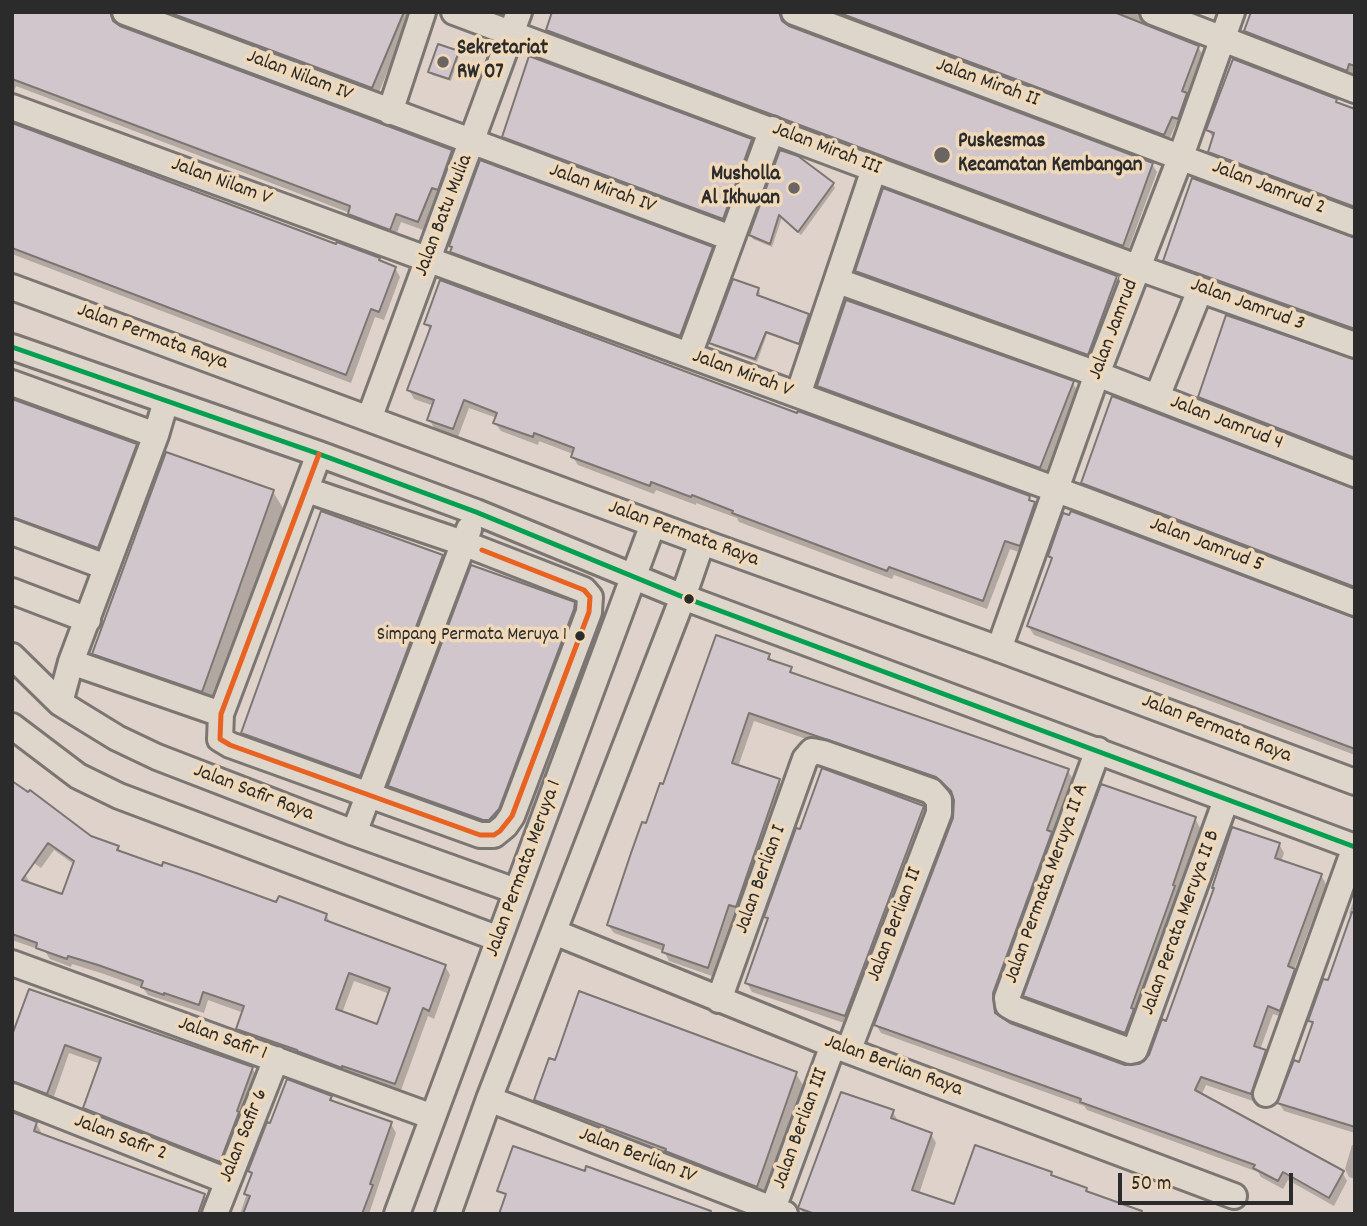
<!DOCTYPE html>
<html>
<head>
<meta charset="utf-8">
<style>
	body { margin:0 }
	#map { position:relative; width:1367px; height:1226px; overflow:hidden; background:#dfd2ca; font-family:Dekko,sans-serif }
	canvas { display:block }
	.frame { position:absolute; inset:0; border:14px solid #2b2b2b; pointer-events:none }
	.scale { position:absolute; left:1118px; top:1173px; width:175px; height:32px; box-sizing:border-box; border:4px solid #2b2b2b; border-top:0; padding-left:9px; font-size:21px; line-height:24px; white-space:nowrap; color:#2b2b2b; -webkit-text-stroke:5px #f0d9b9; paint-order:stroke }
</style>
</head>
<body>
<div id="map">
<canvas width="1367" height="1226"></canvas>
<div class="frame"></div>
<div class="scale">50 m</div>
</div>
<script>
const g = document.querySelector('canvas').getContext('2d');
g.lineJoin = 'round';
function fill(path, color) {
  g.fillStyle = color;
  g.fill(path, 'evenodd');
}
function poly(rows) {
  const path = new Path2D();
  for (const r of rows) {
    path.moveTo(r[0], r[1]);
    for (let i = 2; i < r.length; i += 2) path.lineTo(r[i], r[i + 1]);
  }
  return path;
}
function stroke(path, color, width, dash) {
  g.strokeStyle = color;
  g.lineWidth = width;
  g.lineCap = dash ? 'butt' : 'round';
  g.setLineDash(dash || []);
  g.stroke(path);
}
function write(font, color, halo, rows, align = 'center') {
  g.font = font + ' Dekko,sans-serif';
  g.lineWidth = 7;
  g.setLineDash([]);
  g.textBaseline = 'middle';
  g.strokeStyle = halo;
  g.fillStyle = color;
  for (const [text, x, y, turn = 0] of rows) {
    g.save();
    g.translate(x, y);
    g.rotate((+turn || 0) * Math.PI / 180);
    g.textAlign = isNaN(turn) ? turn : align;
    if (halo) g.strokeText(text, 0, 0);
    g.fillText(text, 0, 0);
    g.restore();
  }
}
const shadow = poly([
	[12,12,119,12,115,17,116,26,451,151,456,160,442,198,437,196,423,230,401,222,395,238,355,223,350,213,16,86,12,98],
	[151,12,412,12,377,97],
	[480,12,513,12,507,22],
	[555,12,787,12,784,15,783,24,1152,164,1157,172,1127,253,552,38,547,30],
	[823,12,1146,12,1142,23,1198,47,1203,55,1187,96,1191,103,1182,126,1176,124,1168,142],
	[1355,12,1355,72,1352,79,1251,40,1246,31],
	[457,53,459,56,451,81,432,75,430,72],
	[530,58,751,141,756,149,727,226,508,144,504,136],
	[1336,100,1338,105,1355,111,1355,213,1215,160,1210,152,1213,138,1208,130],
	[12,125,337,246,378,259,381,263,395,268,400,277,384,320,375,317,351,383,12,254],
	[781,152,833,184,835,188,801,235,782,217,772,247,753,239,751,235],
	[1355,239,1355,337,1170,270,1165,261],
	[451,246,712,248,716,257,685,343,457,260],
	[857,271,1116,277,1121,285,1093,362,862,279],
	[758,290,760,293,758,298,808,316,810,319,801,346,767,334,757,362,713,346,711,342],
	[426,323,798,416,1029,497,1039,513,1025,554,1010,549,987,609,894,575,892,579,739,522,737,518,696,503,696,505,656,490,654,494,578,465,572,456,573,454,539,441,538,445,501,431,495,423,497,418,469,408,458,437,434,428,429,419,434,406,414,399,409,390,431,332],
	[1355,361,1355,464,1205,406,1200,397],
	[1073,383,1077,391,1045,475,823,394,819,386],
	[12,399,136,445,145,461,107,563,12,532],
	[1083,483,1355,490,1355,593,1088,492],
	[273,492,283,508,211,707,103,670,94,653],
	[442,556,452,573,369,791,253,750,243,733],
	[1050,556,1355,619,1355,755,1034,635,1028,626,1053,561],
	[574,604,583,621,498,836,399,802,390,786],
	[769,655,773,662,791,669,795,676,1067,770,1073,779,1052,836,1056,842,997,1003,999,1017,1009,1025,1125,1067,1145,1063,1167,1023,1215,890,1213,887,1279,844,1284,853,1281,862,1321,875,1326,884,1294,970,1299,979,1285,1018,1273,1014,1260,1050,1265,1051,1270,1060,1256,1102,1206,1085,1201,1096,1342,1172,1347,1181,1334,1206,1288,1180,1283,1189,1261,1177,1258,1172,1087,1110,1084,1106,881,1033,876,1025,955,818,955,797,943,786,754,721,738,767,779,781,784,790,741,915,734,913,712,976,669,961,664,951,614,933,608,925,664,786],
	[923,807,928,816,850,1025,752,992,747,983,769,921,766,917],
	[1195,818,1200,828,1130,1042,1031,1005,1025,996],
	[90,838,118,847,121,853,278,905,326,915,331,924,445,966,450,975,434,1019,428,1016,400,1093,243,1038,238,1029,244,1013,208,1000,204,1013,148,995,143,988,104,974,72,964,71,967,50,959,44,950,51,932,35,948,12,940,12,869,25,874,30,883,63,897,75,865,54,850,41,868,12,848],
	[354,981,390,994,378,1026,342,1013],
	[1355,897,1355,1133,1284,1111,1279,1103,1300,1064,1313,1026,1310,1020,1329,983,1352,918,1349,913],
	[12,1038,252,1068,257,1077,224,1169,90,1117,85,1108,101,1064,69,1053,52,1102,12,1091],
	[796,1074,803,1085,764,1198,542,1112,536,1100],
	[331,1097,334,1104,391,1124,396,1133,369,1214,240,1214,253,1176,250,1171],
	[893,1112,898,1121,931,1134,936,1143,919,1194,955,1206,1051,1174,1053,1178,1086,1190,1089,1194,1132,1214,804,1214,800,1208],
	[12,1113,36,1123,41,1132,40,1136,204,1195,209,1204,205,1214,12,1214],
	[1352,1145,1355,1146,1355,1179,1349,1177,1345,1169]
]);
const building = poly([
	[12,12,110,12,113,21,120,26,452,150,438,190,432,188,418,222,396,214,390,230,348,214,350,206,12,79,12,12],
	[168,12,404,12,372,88,168,12],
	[552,12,779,12,782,21,789,26,1153,163,1123,246,546,30,552,12],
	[837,12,1114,12,1199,46,1182,91,1187,93,1178,119,1172,117,1164,135,837,12],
	[1251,12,1355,12,1355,66,1349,64,1347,71,1244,31,1251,12],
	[438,44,459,51,449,79,428,72,438,44],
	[529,56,752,139,723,219,502,137,529,56],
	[1233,59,1337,99,1336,102,1355,109,1355,207,1208,152,1214,133,1206,130,1233,59],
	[12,123,336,244,337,242,380,258,379,260,396,267,379,312,371,309,346,375,12,248,12,123],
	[780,150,798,156,834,183,798,232,779,215,770,244,749,235,780,150],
	[480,160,713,247,680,336,450,252,452,247,449,246,480,160],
	[1192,178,1355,238,1355,329,1163,261,1192,178],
	[883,188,1117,276,1088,355,855,271,883,188],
	[733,279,759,288,757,295,809,314,799,344,766,332,755,359,709,343,733,279],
	[440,280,797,413,798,411,1030,496,1029,500,1035,502,1020,546,1005,541,983,601,889,567,887,571,732,513,733,511,692,495,691,497,651,482,650,486,571,457,574,448,534,433,533,437,493,423,497,413,464,400,453,429,427,420,434,400,407,390,431,326,424,324,440,280],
	[846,300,1074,381,1040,468,817,386,846,300],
	[1226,315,1355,359,1355,458,1198,397,1226,315],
	[1112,396,1355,489,1355,587,1081,483,1112,396],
	[12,399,137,444,98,548,12,517,12,399],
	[166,452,274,490,202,692,92,654,166,452],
	[321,511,443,555,360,776,241,733,321,511],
	[1071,511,1355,618,1355,749,1027,626,1052,558,1048,556,1063,513,1069,515,1071,511],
	[471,565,575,602,574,609,499,809,489,820,483,820,388,786,471,565],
	[716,635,770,654,768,659,792,667,790,672,1069,769,1047,830,1052,832,993,993,995,1013,1010,1023,1125,1065,1139,1064,1149,1055,1162,1019,1166,1021,1214,888,1212,888,1232,827,1280,843,1275,858,1322,874,1288,966,1295,969,1280,1011,1268,1006,1254,1046,1266,1050,1251,1094,1201,1077,1195,1090,1344,1171,1329,1198,1283,1172,1278,1181,1253,1168,1255,1165,1080,1102,1081,1099,874,1025,953,818,954,800,951,791,936,777,749,713,732,763,780,779,736,907,729,905,708,968,662,952,664,945,607,925,631,853,642,822,646,823,660,783,663,784,716,635],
	[822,768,924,806,845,1016,745,983,768,918,764,917,796,828,800,829,822,768],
	[12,781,28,792,30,790,91,836,119,846,117,850,162,866,163,862,196,873,276,902,279,896,327,914,325,920,446,965,429,1011,423,1008,395,1084,342,1066,342,1068,297,1051,297,1050,236,1029,244,1006,203,992,199,1005,164,993,164,995,141,987,143,981,98,965,68,956,67,959,36,948,37,943,12,934,12,781],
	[48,843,74,861,62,894,22,880,48,843],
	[349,973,390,988,377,1024,336,1009,349,973],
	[1101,784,1196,817,1173,885,1175,886,1131,1008,1134,1009,1125,1033,1023,996,1101,784],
	[1352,912,1355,913,1355,1127,1277,1103,1294,1060,1299,1062,1313,1022,1308,1021,1323,979,1328,980,1352,912],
	[29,989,253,1067,237,1111,239,1112,220,1162,83,1108,101,1058,65,1045,47,1094,12,1081,12,1035,29,989],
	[579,991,797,1072,757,1187,665,1151,666,1149,534,1100,549,1058,555,1060,579,991],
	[287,1079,332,1096,330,1100,392,1122,370,1184,373,1185,362,1214,243,1214,250,1196,244,1194,252,1173,248,1171,267,1122,270,1123,287,1079],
	[841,1092,894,1110,891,1118,932,1133,912,1190,954,1204,975,1145,1052,1172,1051,1175,1087,1188,1086,1191,1142,1211,1141,1214,815,1214,798,1208,841,1092],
	[12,1112,37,1122,34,1131,205,1194,198,1214,12,1214,12,1112],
	[513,1146,585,1171,586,1166,711,1211,710,1214,499,1214,506,1194,497,1191,513,1146]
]);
const minor = poly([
	[125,12,731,238],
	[454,12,1139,268,1355,345],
	[794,12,1355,223],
	[1153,12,1355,90],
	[12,107,1087,501,1355,603],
	[390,112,423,12],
	[838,281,1097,374,1355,474],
	[12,287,702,542,999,649,1355,782],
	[12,347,319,454,476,512,683,597,1355,847],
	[689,355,772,129],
	[12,383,156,435],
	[798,395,874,169],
	[1157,397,1200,290],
	[369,419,519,12],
	[307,490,463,543,584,590,590,597,589,612,512,816,505,826,494,835,480,835,230,745,220,739,221,714,319,454],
	[12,532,106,567],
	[12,591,88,620],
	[999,649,1097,374,1181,156,1232,12],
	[12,656,60,703,117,738,157,757,354,833,516,891],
	[71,662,221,714],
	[60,703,71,662,156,435,166,401],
	[12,726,78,776,119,796,499,939],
	[1098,750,1007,998,1008,1005,1015,1009,1130,1051,1135,1050,1226,800],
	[354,833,469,529],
	[554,932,833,1045,1234,1196],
	[12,963,433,1117],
	[719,1000,805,759,812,751,823,753,931,791,939,800,939,813,849,1049],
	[1266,1094,1355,847],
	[12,1096,227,1181],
	[489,1099,785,1214],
	[215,1214,276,1059],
	[397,1214,653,524],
	[448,1214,489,1099,683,597,702,542],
	[771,1214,833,1045]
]);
const bus1 = poly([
	[12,347,319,454,476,512,683,597,1355,847]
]);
const bus2 = poly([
	[319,454,221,714,220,739,230,745,480,835,494,835,500,831,512,816,589,612,590,597,584,590,482,550]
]);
const markers = [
	[443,62,7,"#6a6563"],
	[942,155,9,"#6a6563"],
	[794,188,7,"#6a6563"],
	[689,599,6,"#2b2b2b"],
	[580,636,6,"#2b2b2b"]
];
const busNames = [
	["Simpang Permata Meruya 1",567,636]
];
const poiNames = [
	["Sekretariat",457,50],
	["RW 07",457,74],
	["Puskesmas",958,143],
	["Kecamatan Kembangan",958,167],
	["Musholla",780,176,"right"],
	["Al Ikhwan",780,200,"right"]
];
const streetNames = [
	["Jalan Nilam IV",299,77,21],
	["Jalan Mirah II",987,84,20],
	["Jalan Mirah III",826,150,21],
	["Jalan Nilam V",221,183,20],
	["Jalan Jamrud 2",1268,189,21],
	["Jalan Mirah IV",602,190,20],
	["Jalan Batu Mulia",445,216,-69],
	["Jalan Jamrud 3",1247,306,20],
	["Jalan Jamrud",1115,330,-69],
	["Jalan Permata Raya",152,338,20],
	["Jalan Mirah V",742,375,20],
	["Jalan Jamrud 4",1226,424,21],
	["Jalan Permata Raya",683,535,20],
	["Jalan Jamrud 5",1206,546,21],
	["Jalan Permata Raya",1216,730,21],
	["Jalan Safir Raya",253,794,21],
	["Jalan Permata Meruya 1",525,869,-70],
	["Jalan Berlian I",762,880,-70],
	["Jalan Permata Meruya II A",1048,884,-70],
	["Jalan Perata Meruya II B",1182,923,-70],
	["Jalan Berlian II",896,925,-69],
	["Jalan Safir 1",222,1040,20],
	["Jalan Berlian Raya",893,1067,20],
	["Jalan Berlian III",802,1129,-70],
	["Jalan Safir 6",245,1136,-68],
	["Jalan Safir 2",120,1139,21],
	["Jalan Berlian IV",637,1157,21]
];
fill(shadow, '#0003');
fill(building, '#d0c6cb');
stroke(building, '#7c7673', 2);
stroke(minor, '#7c7673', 30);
stroke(minor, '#ded5cb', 24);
stroke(bus1, '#02a04f', 5);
stroke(bus2, '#e86222', 5);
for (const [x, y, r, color] of markers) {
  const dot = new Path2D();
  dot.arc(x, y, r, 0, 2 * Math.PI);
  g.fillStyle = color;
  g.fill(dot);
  stroke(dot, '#f0d9b9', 2.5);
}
write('19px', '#2b2b2b', '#f0d9b9', busNames, 'right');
write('bold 21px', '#2b2b2b', '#f0d9b9', poiNames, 'left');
write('21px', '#2b2b2b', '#f0d9b9', streetNames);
</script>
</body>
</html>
